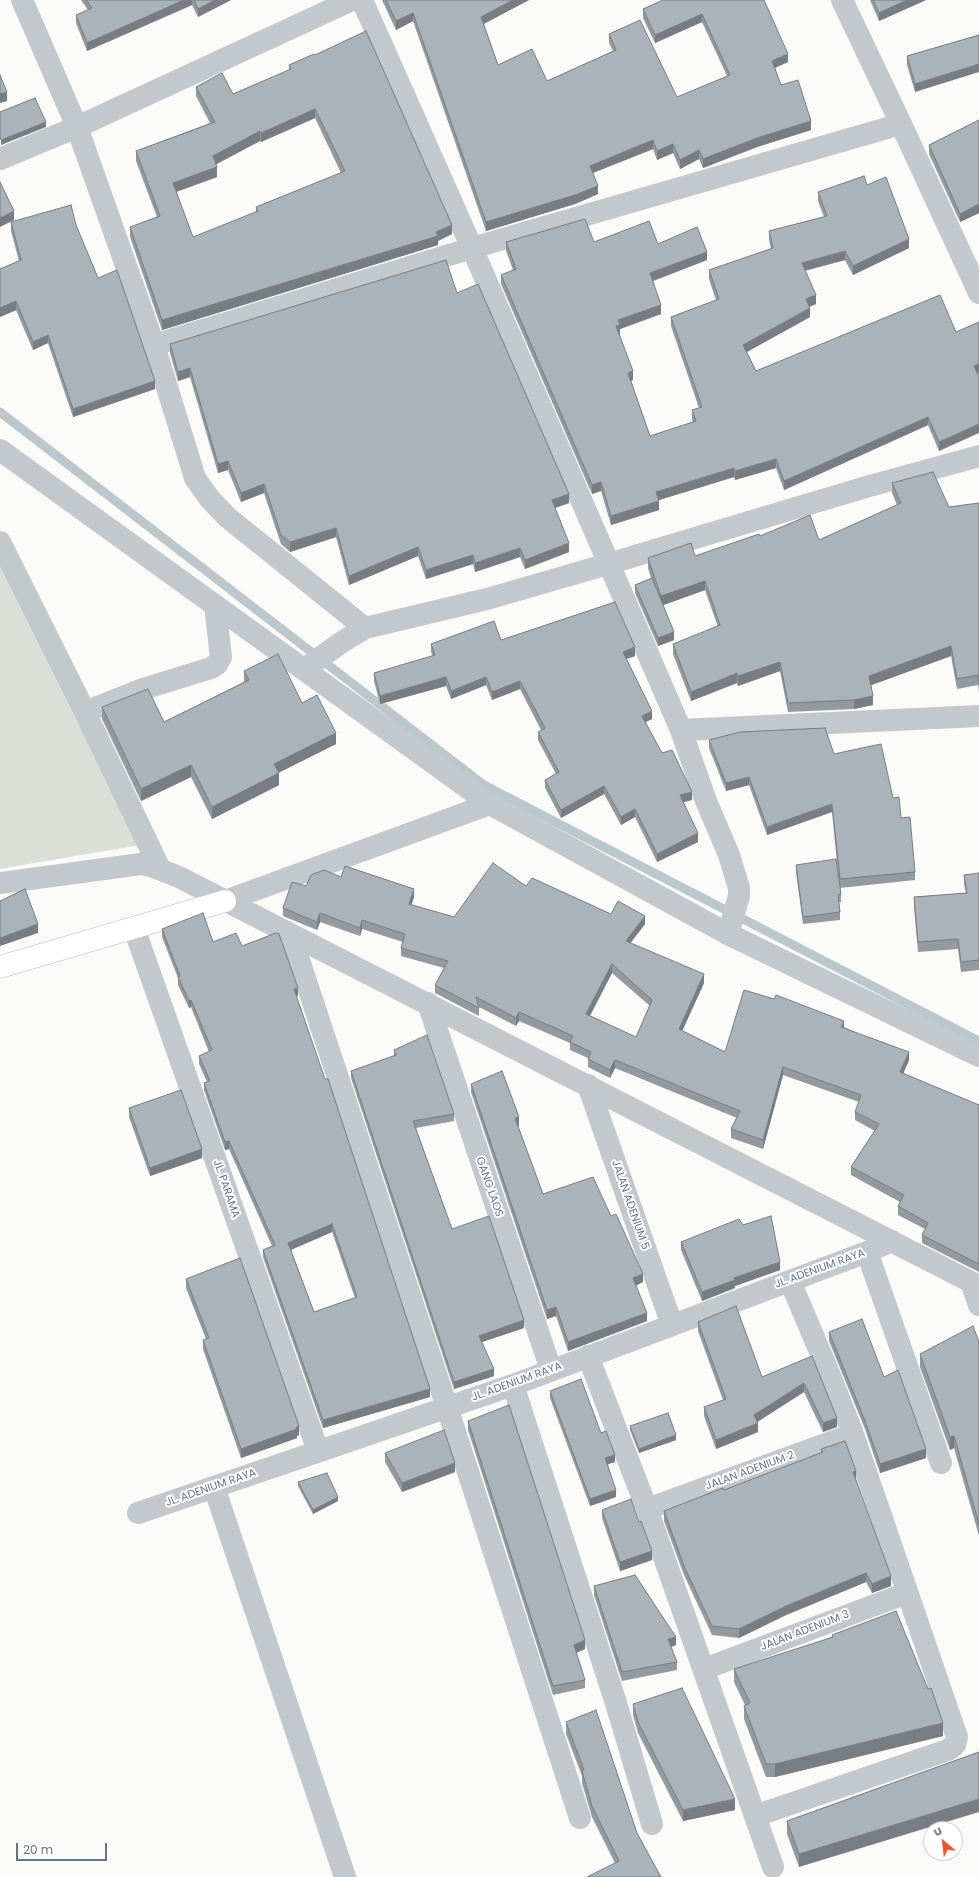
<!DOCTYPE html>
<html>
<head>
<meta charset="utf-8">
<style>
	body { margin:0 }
	#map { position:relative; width:979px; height:1877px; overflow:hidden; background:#fafaf8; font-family:Poppins,sans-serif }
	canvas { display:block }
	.north { position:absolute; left:923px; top:1821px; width:40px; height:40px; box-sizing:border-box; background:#fff; border:1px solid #c1c8cd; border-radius:50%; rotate:332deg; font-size:11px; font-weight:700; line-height:16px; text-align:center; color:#657683 }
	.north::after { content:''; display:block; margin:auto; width:14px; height:18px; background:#e4572e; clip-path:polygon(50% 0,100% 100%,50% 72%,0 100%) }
	.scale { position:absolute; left:16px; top:1843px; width:91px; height:18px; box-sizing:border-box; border:2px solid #657683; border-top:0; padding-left:5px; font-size:12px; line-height:14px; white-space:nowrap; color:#657683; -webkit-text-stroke:3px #fff; paint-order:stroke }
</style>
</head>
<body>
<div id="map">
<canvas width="979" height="1877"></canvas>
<div class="north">U</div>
<div class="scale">20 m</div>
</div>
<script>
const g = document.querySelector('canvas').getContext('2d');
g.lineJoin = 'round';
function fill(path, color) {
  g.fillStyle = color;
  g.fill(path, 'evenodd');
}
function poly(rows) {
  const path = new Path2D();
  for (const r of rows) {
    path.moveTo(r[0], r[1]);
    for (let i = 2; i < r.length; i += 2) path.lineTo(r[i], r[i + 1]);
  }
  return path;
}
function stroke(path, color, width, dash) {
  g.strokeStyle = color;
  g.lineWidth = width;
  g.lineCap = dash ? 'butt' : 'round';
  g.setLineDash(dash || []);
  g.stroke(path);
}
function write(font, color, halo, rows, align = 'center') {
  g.font = font + ' Poppins,sans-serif';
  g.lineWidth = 4;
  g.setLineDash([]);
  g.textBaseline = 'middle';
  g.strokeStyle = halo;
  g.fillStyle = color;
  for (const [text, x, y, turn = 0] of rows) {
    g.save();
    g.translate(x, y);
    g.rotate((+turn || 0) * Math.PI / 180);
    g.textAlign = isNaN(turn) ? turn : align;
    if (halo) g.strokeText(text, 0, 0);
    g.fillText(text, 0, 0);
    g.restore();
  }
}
const green = poly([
	[0,541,140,845,0,869]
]);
const stream = poly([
	[0,412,484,785,979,1041]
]);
const street = poly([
	[22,0,77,127,154,345,195,478,209,498,227,517,365,628],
	[362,0,472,248,681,730,706,801,729,855,739,888,739,896,728,934],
	[842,0,901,124,979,293],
	[0,159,77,127,352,0],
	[154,345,472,248,901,124],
	[0,450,490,804,728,934,979,1056],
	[0,542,85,712,160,869],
	[304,669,342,642,365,628,487,599,608,564,866,487,979,456],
	[85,712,143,689,211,668,217,664,221,657,215,605],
	[681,730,979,716],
	[0,883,141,864,151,866,179,877,979,1286],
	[225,901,490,804],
	[134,928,318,1451],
	[291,936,447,1407,580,1818],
	[428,1003,551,1370],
	[588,1085,672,1325],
	[867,1252,941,1463],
	[971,1282,979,1305],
	[588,1356,647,1509,773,1867],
	[513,1385,615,1700,652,1824],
	[214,1487,345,1877],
	[647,1509,853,1434],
	[138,1513,513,1385,867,1252,892,1241],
	[704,1669,907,1593],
	[755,1816,948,1750,955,1745,957,1737,853,1434,829,1373,790,1281]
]);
const secondary = poly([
	[0,967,225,901]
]);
const wall = poly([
	[81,0,231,0,198,17,192,5,87,51,76,23,76,15,88,10],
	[382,0,529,0,484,24,498,65,547,81,613,51,609,43,609,34,677,97,727,76,702,22,655,43,643,18,643,9,764,0,788,62,775,68,781,85,811,130,757,147,703,168,699,159,680,169,673,153,657,160,653,149,593,173,598,194,575,204,486,231,413,21,396,30],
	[870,0,926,0,879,21],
	[979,35,915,92,907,65,907,56],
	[315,55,452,234,438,241,438,245,162,330,130,237,130,227,157,217,136,161,136,151,210,123,196,96,196,87,233,94,289,70,289,65],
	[315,118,341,173,256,207,256,212,193,237,176,192,217,177,216,164,260,141,261,142],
	[979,120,979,213,960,222,929,154,929,145],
	[867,185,909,248,853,275,845,260,805,271,816,304,809,307,810,317,747,352,756,371,956,332,979,322,979,373,978,374,939,451,928,425,784,490,776,468,735,480,734,477,659,500,659,510,611,525,601,491,592,494,501,284,501,275,513,270,506,251,506,242,594,242,658,244,707,260,653,281,661,314,620,329,619,334,633,380,631,381,650,436,693,422,692,419,692,410,699,408,671,326,671,317,716,300,709,279,709,270,771,249,769,240,769,231,824,217,818,201,818,192],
	[11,222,76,225,98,278,155,389,73,417,48,343,33,350,16,310,0,317,0,269,19,261,11,231],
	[457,293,569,503,555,508,569,552,525,569,520,557,475,572,473,564,426,579,418,556,349,585,336,537,290,552,281,544,264,493,241,502,228,470,218,473,190,377,178,381,170,353,170,344],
	[892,483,949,507,979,503,979,692,978,685,957,689,951,656,871,685,873,705,854,709,788,712,780,671,738,686,737,683,691,701,673,654,673,644,718,627,705,590,663,605,674,640,658,646,635,593,635,585,651,578,648,568,648,558,695,556,760,536,819,540,897,505,892,493],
	[501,640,635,656,626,659,652,719,645,722,662,753,692,800,683,802,698,842,657,862,635,817,621,825,604,794,561,818,545,788,545,780,556,774,538,740,538,732,541,730,520,689,492,700,486,685,451,699,446,686,380,704,374,681,374,673,433,656,431,652,431,644],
	[244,671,302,703,336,744,278,773,279,785,212,819,191,777,141,801,102,719,102,707,164,722,244,682],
	[709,740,834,754,893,798,901,818,915,872,915,880,840,888,841,894,841,902,839,902,840,912,840,920,803,924,796,872,796,865,839,883,832,812,767,835,749,785,726,791,709,748],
	[979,873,979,970,961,972,958,949,918,952,914,907,914,897,966,893,964,884,964,875],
	[341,877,414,897,411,905,454,917,526,886,611,914,645,924,630,943,704,983,682,1031,725,1052,844,1027,909,1060,903,1074,979,1105,979,1272,922,1243,922,1235,925,1229,898,1215,898,1206,900,1202,851,1175,851,1167,875,1131,855,1120,855,1112,859,1102,783,1075,763,1149,731,1138,731,1129,737,1118,615,1068,610,1078,588,1067,588,1058,570,1050,570,1043,519,1021,516,1026,479,1007,479,1016,435,993,435,985,444,968,401,956,401,948,403,942,362,929,360,936,320,922,317,930,283,916,283,908,306,886],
	[612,973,650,1006,636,1037,590,1016],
	[162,929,213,942,242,946,298,996,296,996,430,1397,323,1428,263,1257,263,1250,272,1246,229,1149,225,1150,204,1090,204,1083,207,1082,199,1064,199,1056,209,1052,191,1007,189,1008,178,985,178,978,162,937],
	[332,1232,355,1298,314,1312,291,1250],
	[394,1050,454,1114,454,1121,416,1128,452,1229,524,1328,482,1342,494,1376,454,1389,351,1078,351,1071,394,1056],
	[471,1084,519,1126,518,1126,543,1194,611,1216,643,1282,636,1285,647,1321,568,1351,556,1316,547,1319,471,1092],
	[129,1108,202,1158,150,1176,129,1117],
	[743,1225,780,1270,735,1286,735,1288,702,1301,681,1250,681,1242],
	[186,1279,299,1435,297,1436,297,1438,241,1458,203,1349,203,1340,206,1339,186,1288],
	[698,1322,762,1377,812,1356,837,1427,823,1432,804,1392,757,1422,758,1432,716,1449,704,1416,704,1407,723,1400,698,1331],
	[829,1332,884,1377,926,1458,880,1473,865,1429,829,1341],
	[979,1342,979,1536,954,1448,950,1450,920,1367,920,1354],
	[550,1391,615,1462,608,1464,616,1497,590,1506,550,1398],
	[468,1421,585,1649,576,1653,585,1680,585,1688,553,1695,468,1430],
	[630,1426,676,1440,639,1453,630,1430],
	[821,1449,856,1480,891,1586,872,1593,866,1582,786,1615,739,1638,712,1635,684,1575,664,1521,664,1511,724,1490,821,1453],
	[385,1453,455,1472,402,1492,385,1462],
	[298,1482,338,1501,313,1514,298,1486],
	[602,1510,652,1560,620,1571,602,1518],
	[594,1586,676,1645,671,1647,677,1662,677,1670,622,1681,594,1595],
	[832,1635,943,1736,775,1777,766,1777,744,1719,744,1706,745,1705,734,1682,734,1669,832,1638],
	[633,1704,735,1810,683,1821,638,1733,633,1715],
	[566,1722,661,1877,615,1863,592,1817,582,1783,582,1776,566,1734],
	[979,1752,799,1867,787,1834,787,1821]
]);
const shadedWall = poly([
	[184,0,192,0,192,5,87,51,87,43],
	[215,0,231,0,198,17,198,9],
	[513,0,529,0,481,25,481,17],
	[907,0,926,0,879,21,879,13],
	[413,13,413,21,396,30,396,21],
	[702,14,702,22,655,43,655,35],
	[788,54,788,62,772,69,772,61],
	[979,64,979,72,915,92,915,84],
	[7,92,7,101,0,103,0,94],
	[315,109,315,118,261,142,261,133],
	[811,121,811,130,757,147,703,168,703,159,757,138],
	[46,122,46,127,1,145,1,140],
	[260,131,260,141,213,166,213,156],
	[653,140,653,149,590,174,590,166],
	[673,144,673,153,657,160,657,151],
	[699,150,699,159,680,169,680,160],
	[217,167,217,177,173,193,173,183],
	[598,186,598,194,575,204,486,231,486,222],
	[979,204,979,213,960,222,960,214],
	[14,211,14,220,0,227,0,218],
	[452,225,452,234,438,241,438,245,162,330,162,320,436,232],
	[909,239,909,248,853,275,853,266],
	[845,251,845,260,802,271,802,263],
	[707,252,707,260,650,282,650,273],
	[816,295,816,304,806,308,806,299],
	[16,301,16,310,0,317,0,308],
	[661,305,661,314,620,329,620,334,616,335,616,326,618,320],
	[810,308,810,317,743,354,743,345],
	[48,335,48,343,33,350,33,342],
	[979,364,979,373,974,375,974,366],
	[190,368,190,377,178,381,178,372],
	[633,371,633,380,628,382,628,373],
	[155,381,155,389,73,417,73,409],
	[928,417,928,425,784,490,784,481],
	[979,424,979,433,939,451,939,442],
	[776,459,776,468,735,480,735,471],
	[228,461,228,470,218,473,218,464],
	[734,468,734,477,656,501,656,492],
	[601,482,601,491,592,494,592,485],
	[264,484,264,493,241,502,241,493],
	[569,494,569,503,552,509,552,500],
	[659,501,659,510,611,525,611,516],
	[336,528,336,537,290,552,290,542],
	[569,543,569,552,525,569,525,560],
	[418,547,418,556,349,585,349,576],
	[520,548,520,557,475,572,475,563],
	[473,555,473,564,426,579,426,570],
	[705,581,705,590,661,606,661,596],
	[674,632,674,640,658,646,658,638],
	[951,646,951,656,869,686,869,676],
	[635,647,635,656,623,660,623,652],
	[780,662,780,671,738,686,738,676],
	[737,673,737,683,691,701,691,692],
	[446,677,446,686,380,704,380,696],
	[486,677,486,685,451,699,451,691],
	[520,681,520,689,492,700,492,692],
	[873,696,873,705,854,709,854,700],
	[652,711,652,719,642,724,642,716],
	[336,733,336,744,274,775,274,764],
	[191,765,191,777,141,801,141,789],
	[279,773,279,785,212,819,212,807],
	[749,777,749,785,726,791,726,783],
	[604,786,604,794,561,818,561,810],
	[692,792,692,800,680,803,680,795],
	[832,804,832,812,767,835,767,827],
	[635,809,635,817,621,825,621,817],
	[698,833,698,842,657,862,657,854],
	[414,889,414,897,409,913,409,904],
	[320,913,320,922,317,930,317,922],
	[645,916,645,924,626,949,626,941],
	[362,920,362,929,360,936,360,928],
	[38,924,38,933,0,946,0,938],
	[612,964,612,973,586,1023,586,1014],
	[704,974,704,983,679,1038,679,1029],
	[298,988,298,996,294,997,294,989],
	[191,1000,191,1007,189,1008,189,1001],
	[519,1012,519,1021,516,1026,516,1018],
	[844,1021,844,1029,841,1027],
	[909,1052,909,1060,900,1081,900,1072],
	[615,1060,615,1068,610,1078,610,1070],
	[783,1067,783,1075,763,1149,763,1140],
	[519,1117,519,1126,515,1127,515,1118],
	[229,1141,229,1149,225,1150,225,1142],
	[202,1149,202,1158,150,1176,150,1168],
	[332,1224,332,1232,288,1251,288,1243],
	[780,1262,780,1270,735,1286,735,1288,702,1301,702,1292,734,1278],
	[643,1274,643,1282,633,1287,633,1278],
	[556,1307,556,1316,547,1319,547,1310],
	[647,1313,647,1321,568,1351,568,1342],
	[524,1320,524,1328,479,1343,479,1336],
	[494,1369,494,1376,454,1389,454,1382],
	[804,1383,804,1392,754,1424,754,1415],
	[430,1389,430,1397,323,1428,323,1420],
	[837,1418,837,1427,823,1432,823,1423],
	[758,1423,758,1432,716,1449,716,1440],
	[299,1426,299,1435,297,1436,297,1438,241,1458,241,1449],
	[676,1435,676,1440,639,1453,639,1449],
	[954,1436,954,1448,950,1450,950,1437],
	[926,1449,926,1458,880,1473,880,1464],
	[615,1455,615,1462,605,1465,605,1458],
	[455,1463,455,1472,402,1492,402,1483],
	[856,1471,856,1481,853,1472],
	[616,1490,616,1497,590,1506,590,1499],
	[338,1497,338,1501,313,1514,313,1510],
	[652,1551,652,1560,620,1571,620,1562],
	[866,1573,866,1582,786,1615,739,1638,739,1629,786,1606],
	[891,1576,891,1586,872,1593,872,1584],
	[676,1637,676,1645,668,1648,668,1639],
	[585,1640,585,1649,574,1654,574,1645],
	[943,1723,943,1736,775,1777,775,1764],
	[735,1799,735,1810,683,1821,683,1810],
	[979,1799,979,1812,799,1867,799,1854]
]);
const building = poly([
	[86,0,184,0,87,43,76,15,92,8,86,0],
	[194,0,215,0,198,9,194,0],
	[386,0,513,0,481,17,498,65,532,49,547,81,616,50,609,34,640,20,677,97,730,75,702,14,655,35,643,9,663,0,764,0,788,54,772,61,781,85,798,80,811,121,757,138,703,159,699,150,680,160,673,144,657,151,653,140,590,166,598,186,575,195,486,222,413,13,396,21,386,0],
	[873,0,907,0,879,13,873,0],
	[366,31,452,225,436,232,438,236,162,320,130,227,160,216,136,151,215,122,196,87,222,73,233,94,291,69,289,65,314,54,315,55,366,31],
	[315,109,345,171,256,207,258,211,193,237,173,183,217,167,213,156,260,131,261,133,315,109],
	[979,35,979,64,915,84,907,56,979,35],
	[0,75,7,92,0,94,0,75],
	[35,98,46,122,1,140,0,137,0,112,35,98],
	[979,120,979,204,960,214,929,145,979,120],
	[864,176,867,185,886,177,909,239,853,266,845,251,802,263,816,295,806,299,810,308,743,345,756,371,940,295,956,332,979,322,979,364,974,366,979,377,979,424,939,442,928,417,784,481,776,459,735,471,734,468,656,492,659,501,611,516,601,482,592,485,501,275,516,269,506,242,585,219,594,242,649,221,658,244,697,227,707,252,650,273,661,305,618,320,620,325,616,326,633,371,628,373,650,436,696,421,692,410,702,407,671,317,719,299,709,270,773,248,769,231,827,216,818,192,864,176],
	[0,182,14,211,0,218,0,182],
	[71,205,76,225,98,278,117,270,155,381,73,409,48,335,33,342,16,301,0,308,0,269,21,260,11,222,71,205],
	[446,260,457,293,478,284,569,494,552,500,569,543,525,560,520,548,475,563,473,555,426,570,418,547,349,576,336,528,290,542,281,535,264,484,241,493,228,461,218,464,190,368,178,372,170,344,446,260],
	[933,472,949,507,979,503,979,683,978,675,957,679,951,646,869,676,873,696,854,700,788,703,780,662,738,676,737,673,691,692,673,644,720,625,705,581,661,596,648,558,691,543,695,556,759,534,760,536,810,515,819,540,901,503,892,483,933,472],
	[652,578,674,632,658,638,635,585,652,578],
	[615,602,635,647,623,652,652,711,642,716,662,753,672,750,692,792,680,795,698,833,657,854,635,809,621,817,604,786,561,810,545,780,559,772,538,732,545,728,520,681,492,692,486,677,451,691,446,677,380,696,374,673,435,655,431,644,494,621,501,640,615,602],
	[278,654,302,703,317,695,336,733,274,764,279,773,212,807,191,765,141,789,102,707,148,689,164,722,249,680,244,671,278,654],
	[825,728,834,754,881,744,893,798,899,797,901,818,910,817,915,872,840,879,832,804,767,827,749,777,726,783,709,740,740,732,825,728],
	[836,859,841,894,838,895,840,912,803,917,796,865,836,859],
	[493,863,526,886,532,878,611,914,618,901,645,916,626,941,704,974,679,1029,725,1052,744,990,774,999,776,995,844,1021,841,1027,909,1052,900,1072,979,1105,979,1264,922,1235,928,1223,898,1206,904,1195,851,1167,879,1124,855,1112,861,1095,783,1067,763,1140,731,1129,740,1111,615,1060,610,1070,588,1059,591,1052,570,1042,573,1036,519,1012,516,1018,476,997,479,1008,435,985,448,961,401,948,405,934,362,920,360,928,320,913,317,922,283,908,292,882,306,886,311,875,324,870,341,877,345,866,414,889,409,904,454,917,493,863],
	[612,964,652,1000,636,1037,586,1014,612,964],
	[979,873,979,960,961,962,958,939,918,942,914,897,967,893,964,875,979,873],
	[25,889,38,924,0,938,0,901,25,889],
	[203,913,213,942,236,933,242,946,276,933,279,934,298,988,294,989,325,1079,328,1079,430,1389,323,1420,263,1250,275,1245,229,1141,225,1142,204,1083,210,1081,199,1056,212,1050,191,1000,189,1001,178,977,180,976,162,929,203,913],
	[332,1224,357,1297,314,1312,288,1243,332,1224],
	[427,1035,454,1114,413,1121,452,1229,489,1216,524,1320,479,1336,494,1369,454,1382,351,1071,396,1055,394,1050,427,1035],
	[502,1071,519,1117,515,1118,543,1194,593,1177,611,1216,616,1214,643,1274,633,1278,647,1313,568,1342,556,1307,547,1310,471,1084,502,1071],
	[181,1090,202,1149,150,1168,129,1108,181,1090],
	[771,1216,780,1262,734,1278,735,1280,702,1292,681,1242,739,1219,743,1225,771,1216],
	[240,1258,299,1426,296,1427,297,1429,241,1449,203,1340,209,1338,186,1279,240,1258],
	[736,1306,762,1377,812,1356,837,1418,823,1423,804,1383,754,1415,758,1423,716,1440,704,1407,726,1399,698,1322,736,1306],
	[862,1319,884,1377,898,1370,926,1449,880,1464,865,1421,829,1332,862,1319],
	[973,1326,979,1342,979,1524,954,1436,950,1437,920,1354,973,1326],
	[581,1379,601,1433,606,1431,615,1455,605,1458,616,1490,590,1499,550,1391,581,1379],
	[509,1405,585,1640,574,1645,585,1680,553,1686,468,1421,509,1405],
	[668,1413,676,1435,639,1449,630,1426,668,1413],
	[444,1430,455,1463,402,1483,385,1453,444,1430],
	[845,1441,856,1471,853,1472,891,1576,872,1584,866,1573,786,1606,739,1629,712,1626,684,1566,664,1511,723,1488,724,1490,823,1452,821,1449,845,1441],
	[327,1473,338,1497,313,1510,298,1482,327,1473],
	[631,1499,639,1522,641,1521,652,1551,620,1562,602,1510,631,1499],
	[635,1575,676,1637,668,1639,677,1662,622,1672,594,1586,635,1575],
	[896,1611,928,1689,931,1688,943,1723,775,1764,766,1764,744,1706,750,1703,734,1669,833,1637,832,1635,896,1611],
	[682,1688,735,1799,683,1810,638,1722,633,1704,682,1688],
	[596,1710,637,1833,661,1877,587,1877,619,1861,592,1806,582,1771,584,1770,566,1722,596,1710],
	[979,1752,979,1799,799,1854,787,1821,979,1752]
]);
const streetNames = [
	["GANG LAOS",489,1187,71],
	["JL. PARAMA",226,1189,71],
	["JALAN ADENIUM 5",630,1205,71],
	["JL. ADENIUM RAYA",820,1269,-20],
	["JL. ADENIUM RAYA",517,1382,-20],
	["JALAN ADENIUM 2",750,1471,-20],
	["JL. ADENIUM RAYA",211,1488,-19],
	["JALAN ADENIUM 3",805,1631,-21]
];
fill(green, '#dadfd7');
stroke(stream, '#bbc7cb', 9);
stroke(secondary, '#b3babf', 23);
stroke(street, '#c3c8cc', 22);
stroke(secondary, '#fff', 22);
fill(wall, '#929a9f');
fill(shadedWall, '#777d82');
fill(building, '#aab3b9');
stroke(building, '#777d82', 1);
write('11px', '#657683', '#fff', streetNames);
</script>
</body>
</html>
